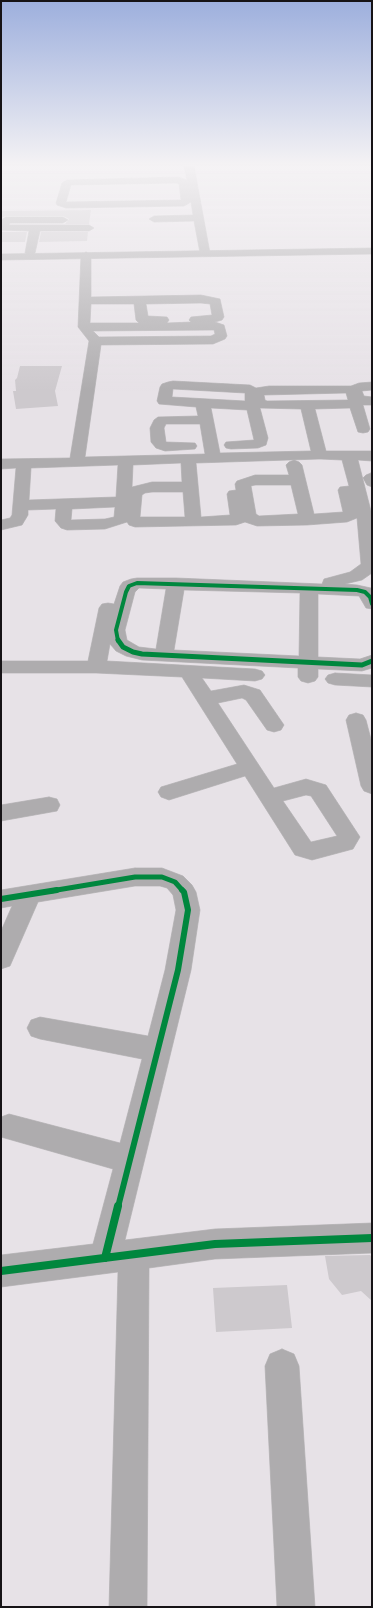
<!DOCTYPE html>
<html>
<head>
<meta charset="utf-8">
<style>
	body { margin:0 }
	#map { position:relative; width:373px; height:1608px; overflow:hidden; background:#e7e2e7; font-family:"PT Sans",sans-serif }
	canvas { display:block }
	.frame { position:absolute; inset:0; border:2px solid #161316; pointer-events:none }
</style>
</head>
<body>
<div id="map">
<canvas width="373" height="1608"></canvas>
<div class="frame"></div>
</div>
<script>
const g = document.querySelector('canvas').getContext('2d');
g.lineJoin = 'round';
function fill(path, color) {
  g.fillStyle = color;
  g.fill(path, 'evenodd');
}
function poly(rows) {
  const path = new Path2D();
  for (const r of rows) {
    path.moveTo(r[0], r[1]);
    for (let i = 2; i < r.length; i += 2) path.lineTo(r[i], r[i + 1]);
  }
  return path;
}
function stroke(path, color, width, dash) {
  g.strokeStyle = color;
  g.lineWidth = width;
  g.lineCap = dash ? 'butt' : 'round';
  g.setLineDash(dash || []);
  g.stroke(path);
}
const building = poly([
	[91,210,89,224,65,224,69,219,63,216,6,216,1,218,1,211],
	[1,232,27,232,25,242,1,242],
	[41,232,88,232,87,241,39,242],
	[20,366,62,366,55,391,58,406,16,409,13,391,16,391,15,380,17,378],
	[370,1255,372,1257,372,1301,361,1291,342,1295,329,1279,325,1256],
	[287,1285,292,1328,216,1332,213,1288]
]);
const street = poly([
	[184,166,194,166,210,253,209,255,205,256,200,253,194,221,154,222,149,219,154,216,193,215,191,202,184,206,66,208,57,205,56,203,62,183,67,180,178,177,187,180,184,166],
	[177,183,179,184,181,200,66,202,71,185,177,183],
	[6,217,63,217,68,220,63,223,10,223,9,225,89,225,94,228,89,231,40,231,35,253,30,256,25,253,29,231,1,230,1,220,6,217],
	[86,252,91,255,91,297,201,295,220,299,224,317,222,320,215,322,224,325,227,336,225,339,213,344,101,345,85,457,205,454,200,424,166,424,164,428,166,442,195,443,197,446,195,449,165,451,156,448,151,442,150,428,154,420,158,417,198,416,196,407,159,404,157,401,160,387,162,384,168,382,173,381,250,385,256,388,269,386,351,386,359,383,372,382,372,390,362,391,364,396,372,397,372,405,363,405,370,429,368,432,363,433,358,432,350,408,315,409,326,451,372,451,372,461,358,460,372,515,372,573,362,580,345,584,357,585,371,588,372,609,366,608,359,596,318,594,318,657,360,659,372,655,372,668,362,671,318,669,318,677,315,681,308,683,301,681,298,677,298,668,142,660,126,656,116,651,110,644,107,661,255,669,262,671,265,675,262,679,255,681,202,678,211,691,244,685,260,690,284,725,281,730,274,732,267,730,246,700,242,698,218,703,274,788,306,779,326,785,360,837,353,849,312,860,295,855,245,776,169,800,161,797,158,792,161,787,237,764,182,677,96,673,1,673,1,661,88,661,99,608,102,604,108,603,114,604,120,586,123,582,131,579,137,578,176,578,322,584,324,579,350,572,361,564,357,518,347,522,307,525,257,526,245,522,236,525,135,527,129,525,127,522,105,529,67,530,61,528,55,521,56,509,28,510,28,515,22,525,1,530,1,520,10,518,12,515,16,468,1,469,1,459,70,458,89,341,78,327,81,255,86,252],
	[201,303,210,304,212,315,191,317,189,320,191,322,167,323,169,320,167,317,148,316,146,304,201,303],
	[91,304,134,304,136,320,139,323,90,323,91,304],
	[214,330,215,334,211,336,99,337,93,331,214,330],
	[173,389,245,393,245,401,172,397,173,389],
	[346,393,348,400,267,401,265,400,264,395,346,393],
	[211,408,247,410,254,440,226,442,224,445,226,448,231,449,258,448,266,445,268,438,260,408,301,409,311,451,220,453,211,408],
	[320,459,342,460,349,486,340,487,338,490,343,512,314,514,302,465,299,462,294,460,289,462,286,465,289,475,255,475,237,481,235,484,236,490,229,491,227,494,230,515,201,517,196,463,320,459],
	[181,463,182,482,152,482,132,487,133,465,181,463],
	[118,465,116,497,29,500,31,468,118,465],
	[255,485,291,485,298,514,259,516,256,514,251,486,255,485],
	[152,492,183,492,185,517,140,517,142,495,145,493,152,492],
	[115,507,114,517,105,519,71,520,72,509,115,507],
	[139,588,166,589,156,649,139,647,127,640,125,630,135,592,139,588],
	[184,590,300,593,299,656,174,650,184,590],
	[306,795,311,796,337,836,311,842,283,801,306,795],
	[371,473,372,474,372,487,367,485,363,478,366,475,371,473],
	[335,673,372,675,372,687,335,685,328,683,325,679,328,675,335,673],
	[356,713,363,715,366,720,372,743,372,794,364,791,361,786,346,720,349,715,356,713],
	[49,797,57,799,60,805,57,811,1,821,1,805,49,797],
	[135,868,162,868,183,876,192,885,196,892,200,910,191,970,125,1240,215,1229,372,1223,372,1253,215,1259,149,1268,147,1607,109,1607,118,1272,1,1287,1,1255,93,1244,113,1169,1,1137,1,1117,9,1114,120,1143,142,1059,40,1039,31,1036,27,1028,31,1020,40,1017,148,1036,165,970,176,910,173,895,167,888,160,886,135,886,38,902,10,966,1,969,1,931,12,906,1,908,1,890,135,868],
	[282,1349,294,1354,299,1366,315,1607,277,1607,265,1366,270,1354,282,1349]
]);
const secondary = poly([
	[372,248,372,254,1,260,1,254,372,248]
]);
const cyclewayFar3 = poly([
	[118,641,116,630,126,592,129,586,137,583,357,590,365,592,370,597,372,604]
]);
const cyclewayFar2 = poly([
	[118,640,123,647,133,652,142,654,362,665,372,661],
	[51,891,135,877,162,877,175,882,183,891]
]);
const cyclewayFar1 = poly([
	[1,899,57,890],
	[118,1207,178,970,188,910,184,892,182,890]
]);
const cycleway = poly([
	[105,1258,118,1206],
	[1,1271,215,1244,372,1238]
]);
fill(building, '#cdc9cd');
stroke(street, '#c1bec1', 1);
stroke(secondary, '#c1bec1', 1);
fill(street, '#aeacae');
fill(secondary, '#adabad');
stroke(cyclewayFar3, '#00873e', 4);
stroke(cyclewayFar2, '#00873e', 5);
stroke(cyclewayFar1, '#00873e', 6);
stroke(cycleway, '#00873e', 8);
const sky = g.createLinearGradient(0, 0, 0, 391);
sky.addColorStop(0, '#9dafdd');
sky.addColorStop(0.42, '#f4f2f4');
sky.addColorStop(1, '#f4f2f400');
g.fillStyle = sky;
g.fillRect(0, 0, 373, 391);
</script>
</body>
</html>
